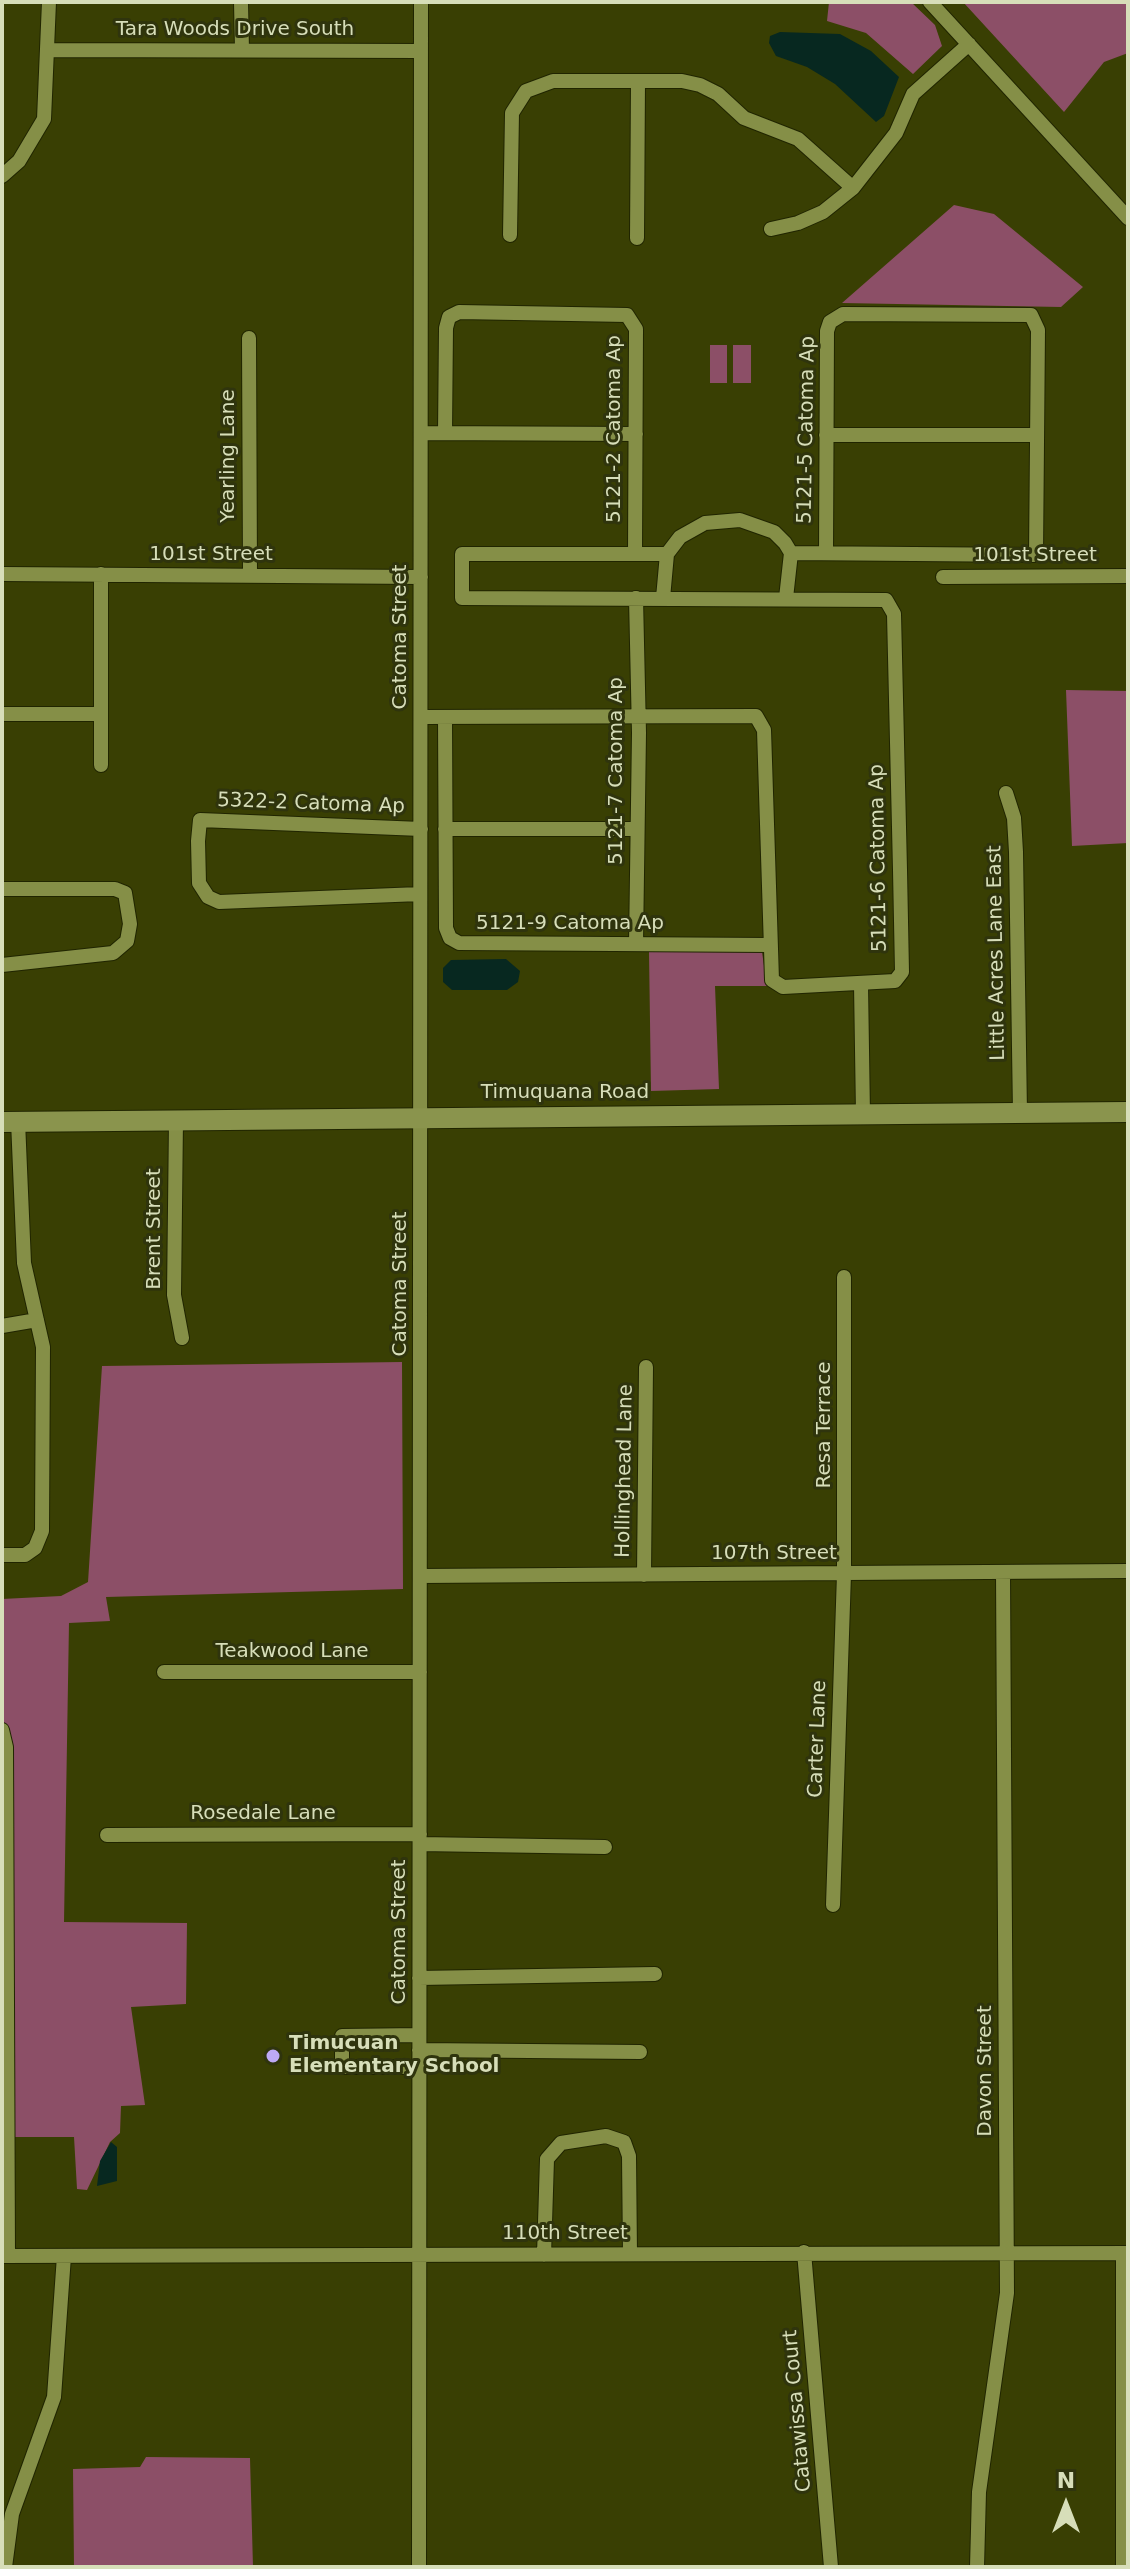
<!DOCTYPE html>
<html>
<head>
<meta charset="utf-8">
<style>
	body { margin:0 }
	#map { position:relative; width:1130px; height:2569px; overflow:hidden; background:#393f03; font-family:"DejaVu Sans",sans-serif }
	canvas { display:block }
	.frame { position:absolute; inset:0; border:4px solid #d7deb9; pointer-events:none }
	.north { position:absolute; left:1026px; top:2465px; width:80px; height:80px; -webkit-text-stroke:6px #2f340d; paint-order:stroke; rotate:0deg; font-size:22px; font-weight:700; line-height:32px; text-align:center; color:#d7deb9 }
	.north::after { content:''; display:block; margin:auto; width:28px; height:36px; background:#d7deb9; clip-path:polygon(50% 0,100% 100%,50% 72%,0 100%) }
</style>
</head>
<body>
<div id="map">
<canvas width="1130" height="2569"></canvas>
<div class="frame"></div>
<div class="north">N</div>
</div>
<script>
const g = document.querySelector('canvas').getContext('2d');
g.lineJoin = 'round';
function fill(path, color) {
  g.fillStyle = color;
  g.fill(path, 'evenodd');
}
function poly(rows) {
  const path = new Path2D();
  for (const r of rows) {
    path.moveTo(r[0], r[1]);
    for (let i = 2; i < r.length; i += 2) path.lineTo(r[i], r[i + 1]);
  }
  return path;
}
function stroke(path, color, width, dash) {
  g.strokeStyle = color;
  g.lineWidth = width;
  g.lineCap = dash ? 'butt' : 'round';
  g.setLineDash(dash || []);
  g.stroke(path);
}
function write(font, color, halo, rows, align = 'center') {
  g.font = font + ' "DejaVu Sans",sans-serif';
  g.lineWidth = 6;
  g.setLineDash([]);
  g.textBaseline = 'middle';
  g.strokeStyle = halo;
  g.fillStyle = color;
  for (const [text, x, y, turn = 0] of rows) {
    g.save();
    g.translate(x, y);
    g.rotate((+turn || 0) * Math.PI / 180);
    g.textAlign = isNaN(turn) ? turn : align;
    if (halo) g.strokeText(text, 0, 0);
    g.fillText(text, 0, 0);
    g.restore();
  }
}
const green = poly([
	[829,2,911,2,935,25,942,46,913,74,866,33,827,21],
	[963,2,1128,2,1128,53,1104,62,1064,112],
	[954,205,994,214,1083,287,1061,307,842,303],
	[710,345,727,345,727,383,710,383],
	[733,345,751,345,751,383,733,383],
	[1066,690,1128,691,1128,843,1072,846],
	[649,952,762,952,767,986,715,986,719,1089,651,1091],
	[402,1362,403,1589,106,1597,110,1621,69,1623,64,1922,187,1923,186,2004,131,2007,145,2105,121,2106,120,2133,110,2142,87,2190,77,2189,74,2137,2,2137,2,1599,61,1596,88,1582,102,1366],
	[146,2457,250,2458,253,2567,74,2567,73,2469,140,2467]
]);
const water = poly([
	[780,32,840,34,871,51,899,77,884,116,876,122,835,84,807,67,776,56,769,43,770,36],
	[506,959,520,971,518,982,507,990,452,990,443,982,443,968,451,960],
	[111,2142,117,2147,117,2181,97,2186,100,2161]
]);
const minor = poly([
	[241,2,242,50],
	[930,2,1128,218],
	[49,50,421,51],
	[2,176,19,161,44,119,49,2],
	[771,229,798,223,823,212,853,188,896,133,913,94,969,44],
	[510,235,512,113,526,91,553,81,682,81,700,85,718,94,744,118,798,139,853,188],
	[637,238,638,82],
	[249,338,250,574],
	[421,433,636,434],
	[445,433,446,328,449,317,459,312,627,315,636,329,635,554],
	[826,435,1037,435],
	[791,553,1036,555,1038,330,1031,315,843,314,830,322,827,331,826,553],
	[2,574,421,577],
	[943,577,1128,576],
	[636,598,639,733,636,944],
	[663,598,667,554,680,537,705,523,740,520,774,532,785,543,791,553,786,598],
	[2,714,100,714],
	[421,717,756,716,764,730,772,980,783,987,895,981,902,972,900,870,894,614,886,600,462,598,462,554,667,554],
	[445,717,446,928,450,938,459,943,769,945],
	[101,765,101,574],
	[1006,793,1014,818,1016,852,1020,1113],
	[445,829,637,829],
	[2,889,115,889,125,893,130,924,127,941,113,953,2,965],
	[420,894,219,902,208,897,199,883,198,841,200,820,421,829],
	[861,984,863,1115],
	[176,1120,174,1295,182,1338],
	[2,1326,37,1320],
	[2,1555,25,1555,35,1548,42,1531,43,1347,24,1263,18,1121],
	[644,1575,646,1367],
	[421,1576,1128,1571],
	[164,1672,420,1672],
	[2,1730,6,1747,8,2256],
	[107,1835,420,1834],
	[420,1844,605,1847],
	[833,1905,844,1574,844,1277],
	[419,1978,655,1974],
	[419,2035,342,2036,342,2067,419,2067],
	[419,2050,640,2052],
	[804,2252,831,2567],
	[544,2255,547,2159,561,2143,606,2136,624,2142,629,2156,630,2254],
	[2,2256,1128,2253],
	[5,2567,12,2514,54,2397,64,2256],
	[419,2567,421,2],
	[977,2567,979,2492,1007,2293,1003,1572],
	[1123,2567,1123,2253]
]);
const major = poly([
	[2,1122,1128,1112]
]);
const markers = [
	[273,2056,8,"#bda9f5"]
];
const streetNames = [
	["Tara Woods Drive South",235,30],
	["5121-2 Catoma Ap",615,429,-90],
	["5121-5 Catoma Ap",807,430,-89],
	["Yearling Lane",229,456,-90],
	["101st Street",211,555],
	["101st Street",1035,556],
	["Catoma Street",401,637,-90],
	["5121-7 Catoma Ap",617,771,-90],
	["5322-2 Catoma Ap",311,804,2],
	["5121-6 Catoma Ap",879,858,-91],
	["5121-9 Catoma Ap",570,924],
	["Little Acres Lane East",997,953,-91],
	["Timuquana Road",565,1093],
	["Brent Street",155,1229,-90],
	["Catoma Street",401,1284,-90],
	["Resa Terrace",825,1425,-90],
	["Hollinghead Lane",625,1471,-89],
	["107th Street",774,1554],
	["Teakwood Lane",292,1652],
	["Carter Lane",818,1739,-88],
	["Rosedale Lane",263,1814],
	["Catoma Street",400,1932,-90],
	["Davon Street",986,2071,-90],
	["110th Street",565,2234],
	["Catawissa Court",798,2411,-95]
];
const poiNames = [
	["Timucuan",289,2044],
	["Elementary School",289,2067]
];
fill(green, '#8c4f67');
fill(water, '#072820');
stroke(minor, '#202500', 16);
stroke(major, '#202500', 22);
stroke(minor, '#858f47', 14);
stroke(major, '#8a944d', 20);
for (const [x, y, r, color] of markers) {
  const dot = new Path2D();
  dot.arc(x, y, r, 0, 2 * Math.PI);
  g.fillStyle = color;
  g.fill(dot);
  stroke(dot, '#2f340d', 3);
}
write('20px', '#d7deb9', '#2f340d', streetNames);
write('bold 20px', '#d7deb9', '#2f340d', poiNames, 'left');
</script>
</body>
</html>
